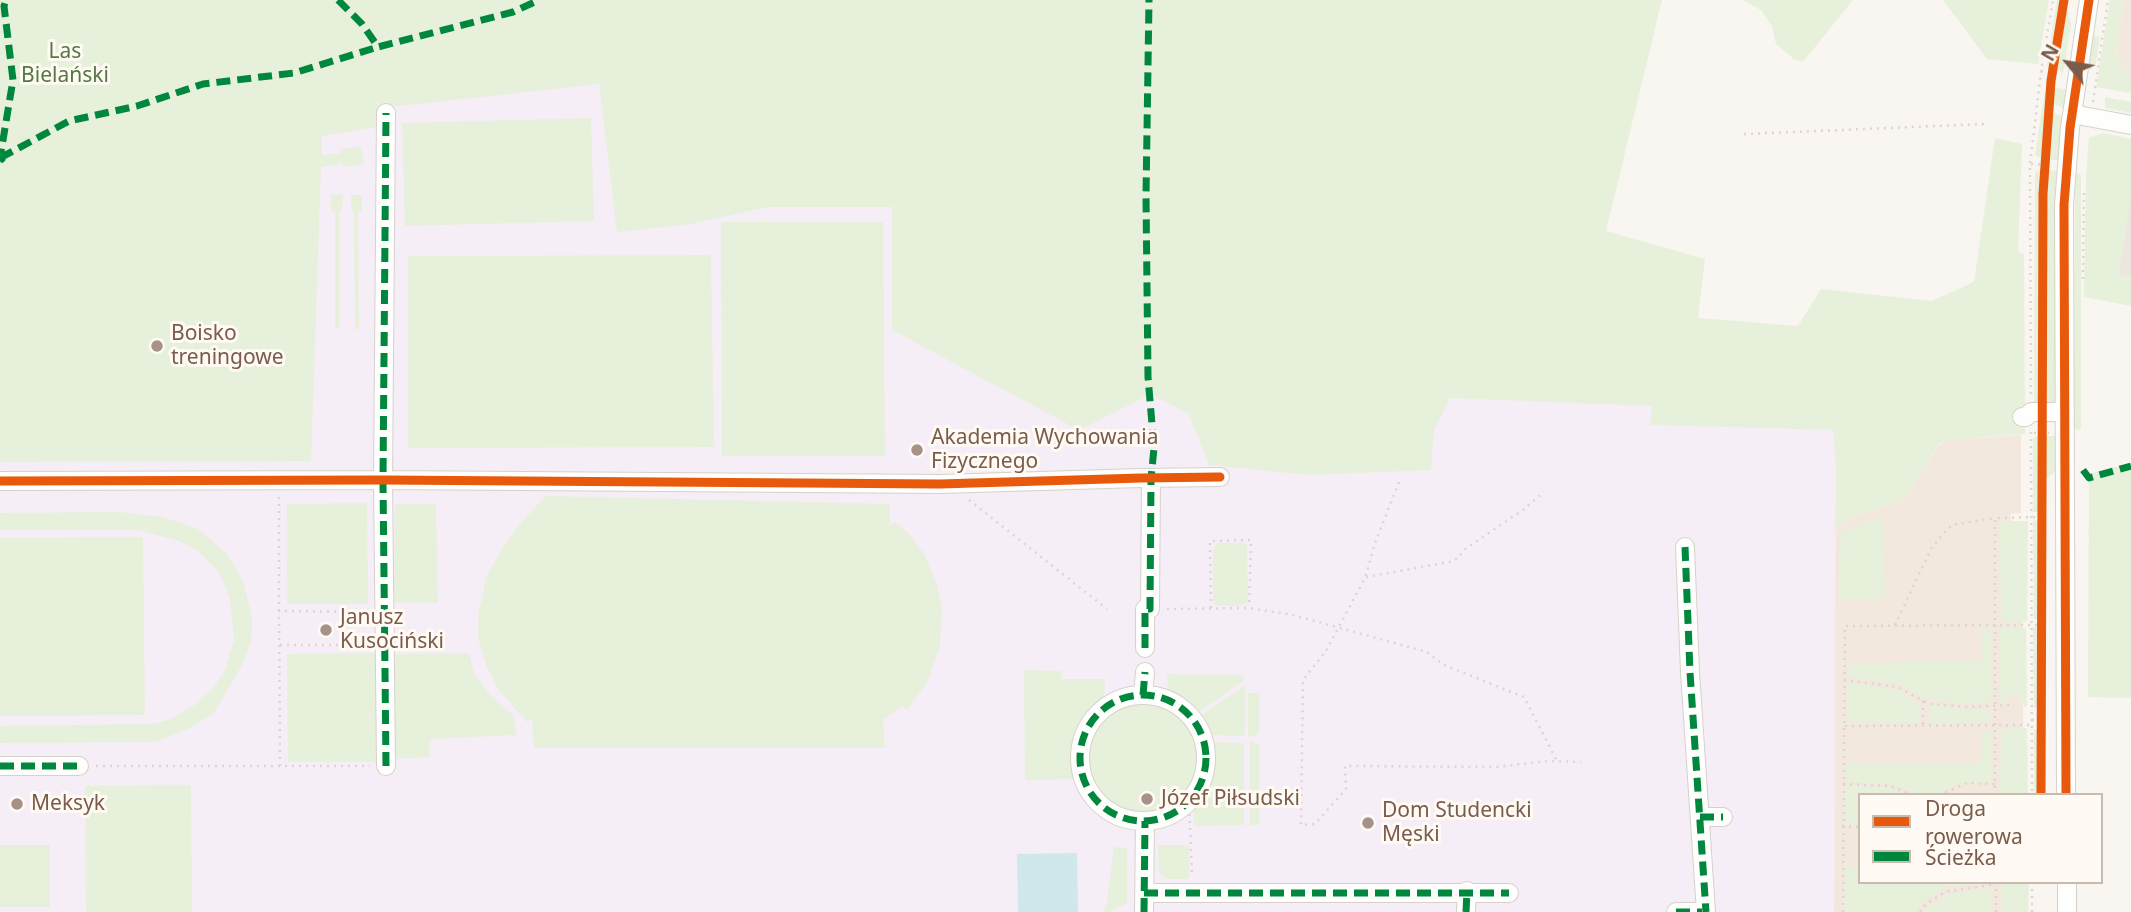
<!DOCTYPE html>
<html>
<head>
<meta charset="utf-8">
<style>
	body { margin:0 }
	#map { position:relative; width:2131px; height:912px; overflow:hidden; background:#f9f5f0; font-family:"Noto Sans",sans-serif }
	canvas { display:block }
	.legend { position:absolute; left:1858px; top:793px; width:245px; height:91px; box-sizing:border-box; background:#fffaf3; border:2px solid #cabbb1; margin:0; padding:9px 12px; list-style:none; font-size:21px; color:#7a5c4d }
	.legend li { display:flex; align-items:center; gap:14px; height:35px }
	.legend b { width:35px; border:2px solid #cabbb1 }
	.north { position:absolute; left:2033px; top:28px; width:70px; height:70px; -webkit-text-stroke:5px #fffaf3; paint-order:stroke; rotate:300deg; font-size:19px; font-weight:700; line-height:28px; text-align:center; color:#7a5c4d }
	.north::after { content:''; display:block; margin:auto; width:24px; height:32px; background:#7a5c4d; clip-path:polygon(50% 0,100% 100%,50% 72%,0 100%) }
</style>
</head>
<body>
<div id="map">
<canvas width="2131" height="912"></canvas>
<ul class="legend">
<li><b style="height:9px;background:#e8590c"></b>Droga rowerowa</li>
<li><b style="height:9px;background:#00873e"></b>Ścieżka</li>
</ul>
<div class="north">N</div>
</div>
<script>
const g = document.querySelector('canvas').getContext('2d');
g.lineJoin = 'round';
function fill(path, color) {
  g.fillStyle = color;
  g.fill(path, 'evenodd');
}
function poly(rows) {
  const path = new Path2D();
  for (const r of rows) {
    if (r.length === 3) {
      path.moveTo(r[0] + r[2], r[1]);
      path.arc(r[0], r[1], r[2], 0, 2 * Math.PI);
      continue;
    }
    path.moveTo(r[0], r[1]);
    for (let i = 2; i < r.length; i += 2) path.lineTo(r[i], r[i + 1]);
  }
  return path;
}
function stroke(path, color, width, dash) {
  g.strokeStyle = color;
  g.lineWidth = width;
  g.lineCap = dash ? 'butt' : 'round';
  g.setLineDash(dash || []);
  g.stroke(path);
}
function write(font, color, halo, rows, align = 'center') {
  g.font = font + ' "Noto Sans",sans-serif';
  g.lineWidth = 6;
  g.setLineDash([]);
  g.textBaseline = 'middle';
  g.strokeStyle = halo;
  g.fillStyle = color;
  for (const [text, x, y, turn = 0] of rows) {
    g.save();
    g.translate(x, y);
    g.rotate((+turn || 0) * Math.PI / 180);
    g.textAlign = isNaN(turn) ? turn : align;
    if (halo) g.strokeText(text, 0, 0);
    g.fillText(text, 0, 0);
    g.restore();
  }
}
const residential = poly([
	[2124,0,2131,0,2131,81,2116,53],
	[2021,435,2021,513,2011,514,2011,521,2021,521,2024,795,1860,795,1860,882,2024,882,2024,912,1834,912,1835,531,1850,518,1904,499,1939,445,1948,440]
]);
const industrial = poly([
	[2131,165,2131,306,2103,249]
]);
const education = poly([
	[533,14,1652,406,1651,425,1833,430,1836,470,1834,912,0,912,0,173]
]);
const green = poly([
	[0,0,1662,0,1606,231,1705,259,1698,318,1798,326,1821,289,1932,301,1974,282,1995,138,2022,144,2018,252,2024,254,2025,434,1948,440,1939,444,1904,499,1850,518,1835,531,1836,470,1833,430,1650,425,1652,406,1450,398,1434,430,1431,470,1310,475,1209,465,1189,414,1151,394,1079,430,892,330,892,207,767,207,691,224,617,232,599,84,399,106,379,104,376,127,322,136,322,155,341,153,341,149,361,146,364,164,343,167,343,163,321,167,311,461,0,462],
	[1742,0,1853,0,1803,62,1794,59,1776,44,1772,26,1761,10],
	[1943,0,2049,0,2038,64,1987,59],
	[2057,0,2060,0,2049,70,2047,65],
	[2110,0,2124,0,2116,53,2131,81,2131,93,2096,87],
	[2067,8,2071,25,2063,73,2057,70],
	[2093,35,2100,37,2096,63,2091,70,2088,69],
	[2054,87,2066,90,2064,108,2053,104],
	[2045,90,2047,90,2041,159,2035,155],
	[2105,97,2131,102,2131,113,2105,108],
	[2055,114,2062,116,2058,160,2048,160,2051,118],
	[591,118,594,221,405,226,402,123],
	[2103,133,2131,139,2131,197,2119,274,2131,277,2131,306,2084,297,2086,176,2089,138],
	[2041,169,2040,403,2034,403,2035,172],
	[2048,170,2056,171,2057,401,2047,404],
	[2075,173,2081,175,2081,428,2079,430,2074,429],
	[343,194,342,211,339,211,339,328,335,328,335,211,331,211,331,195],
	[351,195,362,195,362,211,358,212,359,329,355,329,354,212,351,211],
	[721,222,883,222,885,456,722,456],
	[711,255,714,447,408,448,408,256],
	[2038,436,2038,512,2033,512,2033,438],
	[2046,436,2057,436,2057,470,2045,480],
	[2131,463,2131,698,2088,697,2089,474],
	[546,496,890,504,890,526,895,522,908,533,924,554,936,582,942,609,940,644,928,681,907,710,902,706,883,720,885,748,534,748,532,718,527,722,499,690,487,668,478,638,478,616,487,575,500,552,518,526],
	[367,503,368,604,287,604,287,504],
	[395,504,436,504,438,603,394,602],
	[119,512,163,517,198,529,227,554,243,581,252,618,251,642,242,665,213,714,188,729,156,742,0,743,0,726,154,724,171,719,196,704,214,687,225,670,234,641,230,598,219,572,198,551,180,541,137,530,0,530,0,513],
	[1883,516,1885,598,1839,600,1841,533],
	[2038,520,2037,619,2034,620,2033,521],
	[2003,521,2028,521,2027,621,2004,622,2001,620,2000,523],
	[143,537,145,715,0,716,0,538],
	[1217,543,1244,543,1247,546,1248,602,1241,606,1218,606,1213,600,1213,551],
	[2033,627,2037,627,2038,707,2034,708],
	[2003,628,2026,628,2027,707,2024,707,2023,701,2018,701,2018,695,2009,695,2009,702,2000,702,2000,630],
	[1982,630,1988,630,1991,633,1991,701,1967,704,1949,702,1922,697,1900,684,1848,677,1847,663,1982,661],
	[376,653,377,762,288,762,287,654],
	[469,653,474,674,492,697,514,716,516,735,430,739,429,757,393,759,393,654],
	[1024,670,1061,671,1061,679,1105,679,1104,702,1083,724,1076,739,1072,756,1074,779,1025,780],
	[1167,674,1244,675,1244,680,1196,714,1188,706,1168,693],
	[1849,683,1899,690,1918,703,1920,723,1848,722,1846,684],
	[1245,685,1245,733,1243,736,1209,735,1198,718],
	[1248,693,1259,693,1259,733,1255,733,1255,736,1248,736],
	[1142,757,56],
	[1933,704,1966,710,1990,709,1990,721,1930,724,1929,709],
	[2027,728,2028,795,2010,793,2000,795,2001,732,2003,729],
	[2034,730,2038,730,2038,795,2034,795],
	[1981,732,1991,732,1992,779,1987,782,1959,783,1937,795,1916,795,1908,790,1889,784,1849,782,1846,780,1845,764,1849,763,1981,764],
	[1250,741,1259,744,1259,825,1250,825],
	[1210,742,1244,743,1244,825,1194,826,1193,806,1201,797,1210,773],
	[191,785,192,912,86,912,85,786],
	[1849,786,1890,787,1910,795,1860,795,1860,825,1847,824,1844,822,1845,790],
	[0,845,50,845,50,907,0,907],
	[1158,845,1189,845,1189,879,1167,879,1162,876,1159,872],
	[1114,847,1127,848,1127,903,1110,912,1103,912,1107,903],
	[1844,867,1860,867,1860,882,1981,882,1944,888,1924,901,1916,912,1845,912],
	[2001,882,2029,882,2028,912,2001,912],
	[1990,887,1992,888,1991,912,1924,912,1929,906,1946,895]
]);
const water = poly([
	[1077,853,1078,912,1018,912,1017,854]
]);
const path = poly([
	[2041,71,2062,74],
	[2093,102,2108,0],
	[1744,134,1985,124],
	[2031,164,2052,165],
	[2083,279,2084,188],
	[2031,394,2030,164,2041,71,2053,0],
	[2031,432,2032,795],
	[2034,433,2049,433],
	[1399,482,1375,543,1365,578,1326,651,1303,680,1301,825,1315,824,1346,789,1345,766,1496,767,1549,761,1581,762],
	[969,500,1107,609],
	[1366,577,1449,562,1458,558,1465,549,1523,510,1544,492],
	[1211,608,1210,541,1251,540,1249,607],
	[1167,609,1249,608,1293,615,1427,652,1444,665,1524,697,1557,761],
	[279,611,279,496],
	[1895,625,1931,549,1943,534,1952,525,1995,518],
	[280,645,367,645],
	[1844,680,1898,687,1923,701,1932,704,1967,707,2012,705],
	[1923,701,1923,726],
	[2032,720,2041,720],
	[1845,726,2032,725],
	[96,766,370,766],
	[280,766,279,611,367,612],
	[1843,784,1890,786,1913,795],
	[1939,795,1967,783,1995,784],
	[1995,795,1995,518,2043,517],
	[1189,800,1192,877],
	[1842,826,1860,827],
	[1996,882,1996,912],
	[2032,882,2032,912],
	[1843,912,1845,626,2041,625],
	[1920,912,1926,904,1945,892,1996,884]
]);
const minor = poly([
	[2072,114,2131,125],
	[2022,417,2026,417,2031,412,2065,412],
	[0,481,383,480,940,484,1141,478,1220,477],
	[1685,547,1690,672,1706,912],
	[1145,648,1145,609,1150,609,1151,479],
	[1143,695,1145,672],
	[1143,758,63],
	[0,766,79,766],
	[386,766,383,480,386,113],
	[2066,795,2064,205,2070,128,2089,0],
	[1700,817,1723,817],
	[2067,882,2067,912],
	[1144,893,1509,893],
	[1144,912,1145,821],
	[1466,912,1467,891],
	[1676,912,1702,912]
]);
const quiet = poly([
	[338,0,362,24,378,47,513,12,539,0],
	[0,158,69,121,137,106,203,84,294,73,378,47],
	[0,160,2,159,0,158,13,80,4,6,6,0],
	[2083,470,2089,478,2131,466],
	[1685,547,1690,672,1706,912],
	[1145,648,1145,609,1150,609,1151,479,1154,448,1148,377,1146,196,1149,0],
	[1143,695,1145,672],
	[1143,758,63],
	[0,766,79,766],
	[386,766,383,480,386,113],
	[1700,817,1723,817],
	[1144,893,1509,893],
	[1144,912,1145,821],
	[1466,912,1467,891],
	[1676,912,1702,912]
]);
const cycleway = poly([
	[0,481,383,480,940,484,1141,478,1220,477],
	[2041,795,2043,194,2051,81,2064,0],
	[2066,795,2064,205,2070,128,2089,0]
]);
const markers = [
	[157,346,7,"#a69286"],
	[917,450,7,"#a69286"],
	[326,630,7,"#a69286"],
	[1147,799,7,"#a69286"],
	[17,804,7,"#a69286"],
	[1368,823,7,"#a69286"]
];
const parkNames = [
	["Las",65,52],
	["Bielański",65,76]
];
const poiNames = [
	["Boisko",171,334],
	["treningowe",171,358],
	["Akademia Wychowania",931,438],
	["Fizycznego",931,462],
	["Janusz",340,618],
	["Kusociński",340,642],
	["Józef Piłsudski",1161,799],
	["Meksyk",31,804],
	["Dom Studencki",1382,811],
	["Męski",1382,835]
];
fill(residential, '#f2e8de');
fill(industrial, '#ede5e0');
fill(education, '#f6eef6');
fill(green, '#e7f0db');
fill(water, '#d0e8ea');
stroke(minor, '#d7d1cb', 20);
stroke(path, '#dcd5d0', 2.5, [2, 5]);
stroke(minor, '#fefefd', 18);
stroke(quiet, '#00873e', 7, [14, 7]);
stroke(cycleway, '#e8590c', 9);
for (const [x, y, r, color] of markers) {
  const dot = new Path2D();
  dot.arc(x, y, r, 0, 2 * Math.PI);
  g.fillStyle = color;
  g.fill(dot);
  stroke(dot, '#fffaf3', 2.5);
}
write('21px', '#537a41', '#fffaf3', parkNames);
write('21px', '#7a5c4d', '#fffaf3', poiNames, 'left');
</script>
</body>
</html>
